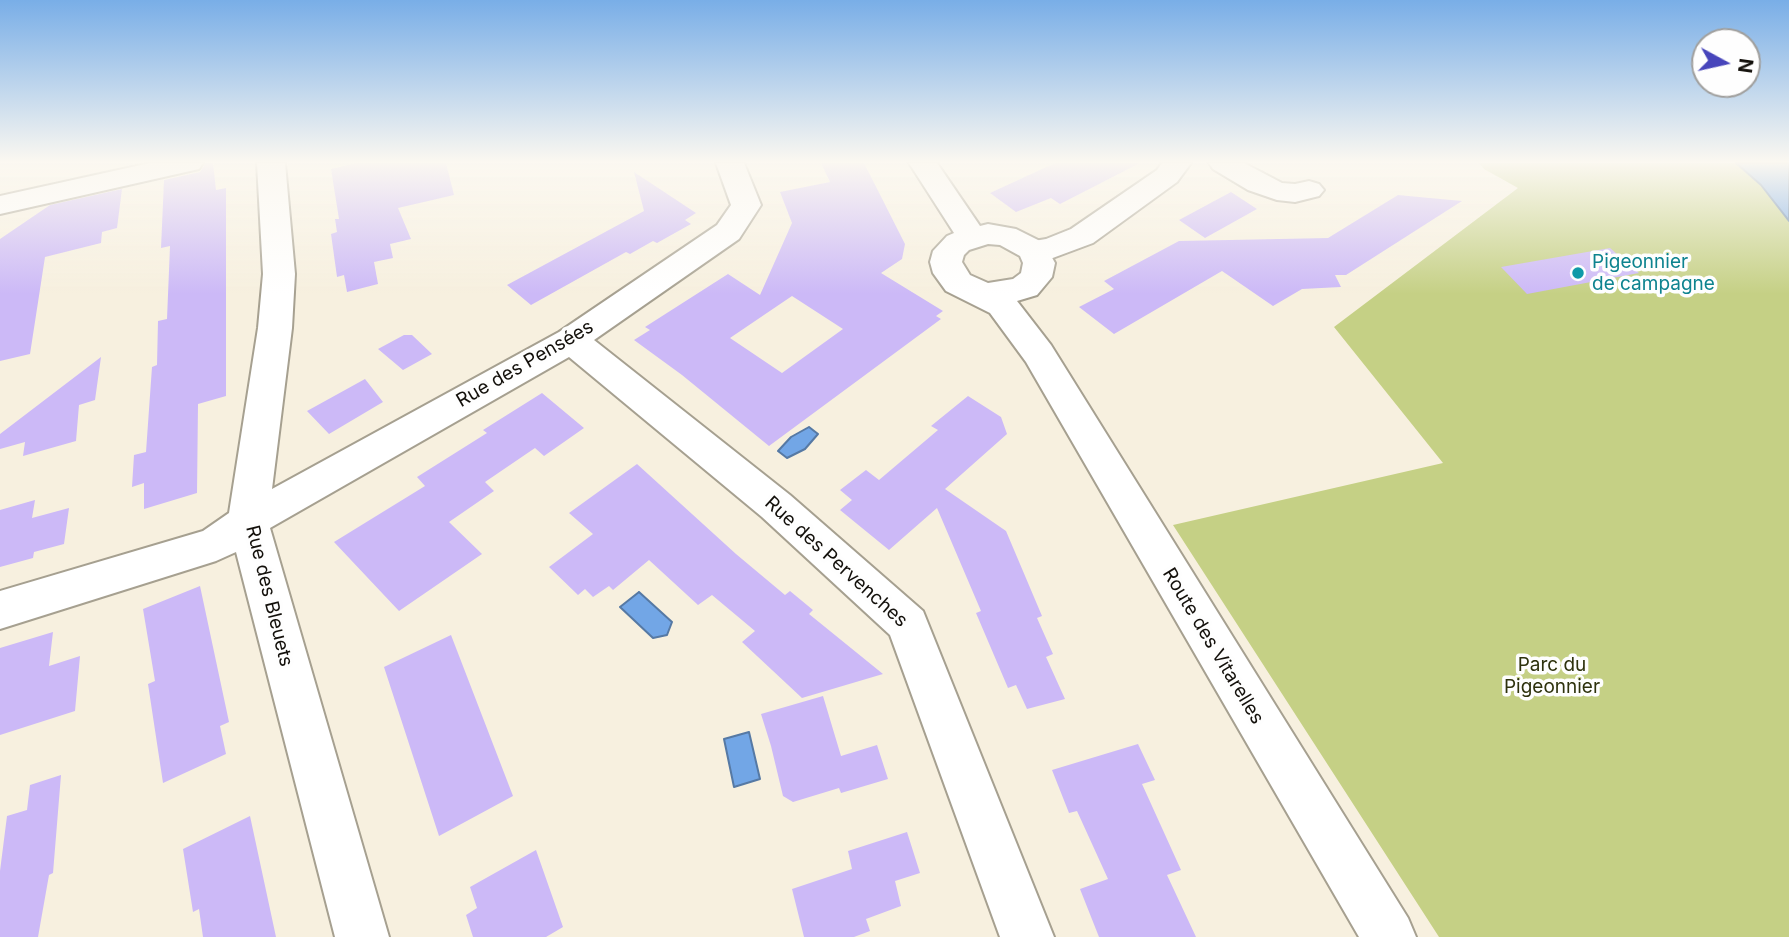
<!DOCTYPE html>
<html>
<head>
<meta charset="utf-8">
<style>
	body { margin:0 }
	#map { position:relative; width:1789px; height:937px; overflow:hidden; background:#f7f0df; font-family:Inter,sans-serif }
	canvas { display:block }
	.north { position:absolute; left:1691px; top:28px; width:70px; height:70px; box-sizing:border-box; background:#fefefe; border:2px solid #a09f9d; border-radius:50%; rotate:98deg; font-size:19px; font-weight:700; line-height:28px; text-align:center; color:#13100b }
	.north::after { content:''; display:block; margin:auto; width:24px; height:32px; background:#4745bb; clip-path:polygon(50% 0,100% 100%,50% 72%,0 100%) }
</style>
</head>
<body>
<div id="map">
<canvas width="1789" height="937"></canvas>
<div class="north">N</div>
</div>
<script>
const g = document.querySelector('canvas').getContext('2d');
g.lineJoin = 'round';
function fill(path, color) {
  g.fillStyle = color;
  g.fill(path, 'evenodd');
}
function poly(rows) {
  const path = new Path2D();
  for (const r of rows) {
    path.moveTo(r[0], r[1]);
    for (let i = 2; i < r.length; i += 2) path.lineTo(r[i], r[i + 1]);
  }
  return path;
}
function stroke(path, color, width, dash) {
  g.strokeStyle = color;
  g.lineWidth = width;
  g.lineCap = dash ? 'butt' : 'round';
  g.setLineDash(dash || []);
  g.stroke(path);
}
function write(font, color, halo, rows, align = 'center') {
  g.font = font + ' Inter,sans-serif';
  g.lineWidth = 7;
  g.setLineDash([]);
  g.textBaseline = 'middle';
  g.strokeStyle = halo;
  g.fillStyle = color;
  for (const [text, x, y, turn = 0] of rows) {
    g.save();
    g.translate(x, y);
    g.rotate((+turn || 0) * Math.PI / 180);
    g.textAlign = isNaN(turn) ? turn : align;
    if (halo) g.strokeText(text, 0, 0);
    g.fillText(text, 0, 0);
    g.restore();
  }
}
const green = poly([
	[1479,163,1735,163,1789,210,1789,937,1439,937,1173,525,1443,463,1334,327,1518,188,1484,169]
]);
const water = poly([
	[1736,163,1789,163,1789,221,1761,185,1736,163],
	[809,427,818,434,805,449,787,458,778,451,791,437,809,427],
	[639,592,672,622,667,635,653,638,620,607,639,592],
	[749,732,760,779,734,787,724,739,749,732]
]);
const building = poly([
	[206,163,213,163,216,190,226,188,226,396,198,404,197,493,144,509,144,483,132,487,134,455,146,452,152,367,157,365,158,321,167,319,170,246,161,248,164,180,200,172],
	[356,163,446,163,454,195,398,208,411,239,390,244,393,258,374,262,378,284,347,292,344,275,337,277,331,234,337,232,335,219,339,219,331,169],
	[821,163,864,163,905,244,902,259,881,273,943,311,936,316,941,319,769,446,682,375,634,340,650,330,645,327,728,274,760,295,792,223,780,192,830,182],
	[792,296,843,329,782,373,730,338],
	[1055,163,1140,163,1060,204,1051,198,1016,212,990,193],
	[634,172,696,213,685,220,691,224,657,243,653,241,630,254,626,252,531,305,507,285,644,211],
	[122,189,117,228,102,232,101,243,45,257,30,354,0,361,0,239,50,205],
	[1231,192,1257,209,1205,238,1179,220],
	[1398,195,1462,201,1346,275,1335,275,1341,287,1302,289,1273,306,1222,271,1114,334,1079,307,1114,289,1104,281,1179,241,1328,238],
	[1610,248,1639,273,1527,294,1501,267],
	[404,335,412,335,432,354,403,370,378,349],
	[101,357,95,400,79,405,76,441,23,456,25,442,0,449,0,434],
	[365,379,383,402,329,434,307,411],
	[542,393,584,428,544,456,535,448,485,482,494,491,449,522,482,554,399,611,334,542,425,486,417,477,487,433,483,430],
	[968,396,1001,417,1007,434,945,489,1006,531,1042,616,1037,618,1053,654,1046,657,1065,699,1027,709,1016,685,1008,688,976,613,981,611,937,508,889,550,840,510,852,500,840,490,866,470,879,480,938,430,931,426],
	[637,464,736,554,785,595,790,591,813,610,809,614,883,674,802,698,742,642,755,631,712,595,698,605,649,560,613,590,609,586,593,597,585,589,578,595,549,567,593,534,569,513],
	[35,500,32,518,69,508,64,544,34,552,33,558,0,567,0,510],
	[200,586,229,722,220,726,226,754,163,783,148,684,155,681,143,609],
	[53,632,49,666,80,656,75,711,0,735,0,648],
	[451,635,513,796,439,836,384,667],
	[823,696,841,756,877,745,888,779,841,793,839,788,793,802,783,796,771,746,761,714],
	[1138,744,1155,780,1142,784,1181,870,1167,875,1196,937,1099,937,1080,889,1108,879,1077,811,1069,813,1052,770],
	[61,775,53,873,49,875,38,937,0,937,0,871,7,816,27,810,30,785],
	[250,816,276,937,203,937,199,909,193,912,183,849],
	[907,832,920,873,895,881,901,906,866,919,870,931,854,937,804,937,792,889,852,869,848,851],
	[536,850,563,927,546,937,473,937,466,915,477,908,470,887]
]);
const minor = poly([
	[150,163,203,163,199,169,0,214,0,196,150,163],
	[257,163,285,163,295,274,292,328,272,489,559,332,717,225,731,205,716,163,744,163,761,205,739,239,594,340,790,495,923,611,1054,937,1000,937,890,635,762,517,569,357,270,528,389,937,335,937,236,552,216,561,0,629,0,591,203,531,229,513,258,328,263,274,257,163],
	[1162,163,1191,163,1177,182,1093,243,1050,259,1033,260,1022,257,1017,250,1022,243,1046,239,1071,229,1157,170,1162,163],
	[1209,163,1244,163,1282,183,1295,184,1309,181,1319,184,1324,190,1319,196,1295,202,1277,200,1248,190,1213,169,1209,163]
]);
const major = poly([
	[909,163,937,163,980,226,988,224,1016,229,1044,243,1055,263,1052,277,1037,295,1017,301,1051,345,1408,918,1416,937,1359,937,1026,362,990,313,946,291,933,273,930,262,933,251,947,236,954,233,909,163],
	[988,244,1000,245,1020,256,1023,263,1021,273,1013,279,988,283,970,275,962,262,964,255,969,250,988,244]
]);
const markers = [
	[1578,273,7,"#0f9aa8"]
];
const cultureNames = [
	["Pigeonnier",1592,262],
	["de campagne",1592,284]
];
const streetNames = [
	["Rue des Pensées",525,364,-30],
	["Rue des Pervenches",836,562,42],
	["Rue des Bleuets",269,596,76],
	["Route des Vitarelles",1213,646,59]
];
const parkNames = [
	["Parc du",1552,665],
	["Pigeonnier",1552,687]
];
fill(green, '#c5d085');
fill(water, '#72a6e6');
stroke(water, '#5679a4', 2);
fill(building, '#ccb9f7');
stroke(minor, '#a6a090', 4);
stroke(major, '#a6a090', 4);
fill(minor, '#fff');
fill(major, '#fff');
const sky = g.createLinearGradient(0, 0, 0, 294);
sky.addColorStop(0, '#79aee7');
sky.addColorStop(0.55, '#fbf8f1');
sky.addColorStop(1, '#fbf8f100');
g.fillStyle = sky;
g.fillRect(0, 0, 1789, 294);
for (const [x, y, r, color] of markers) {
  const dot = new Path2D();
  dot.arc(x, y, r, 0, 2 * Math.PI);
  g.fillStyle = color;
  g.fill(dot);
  stroke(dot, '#fefefe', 2.5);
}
write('19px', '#0d838f', '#fefefe', cultureNames, 'left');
write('19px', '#13100b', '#fefefe', streetNames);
write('19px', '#2e320d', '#fefefe', parkNames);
</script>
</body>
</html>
